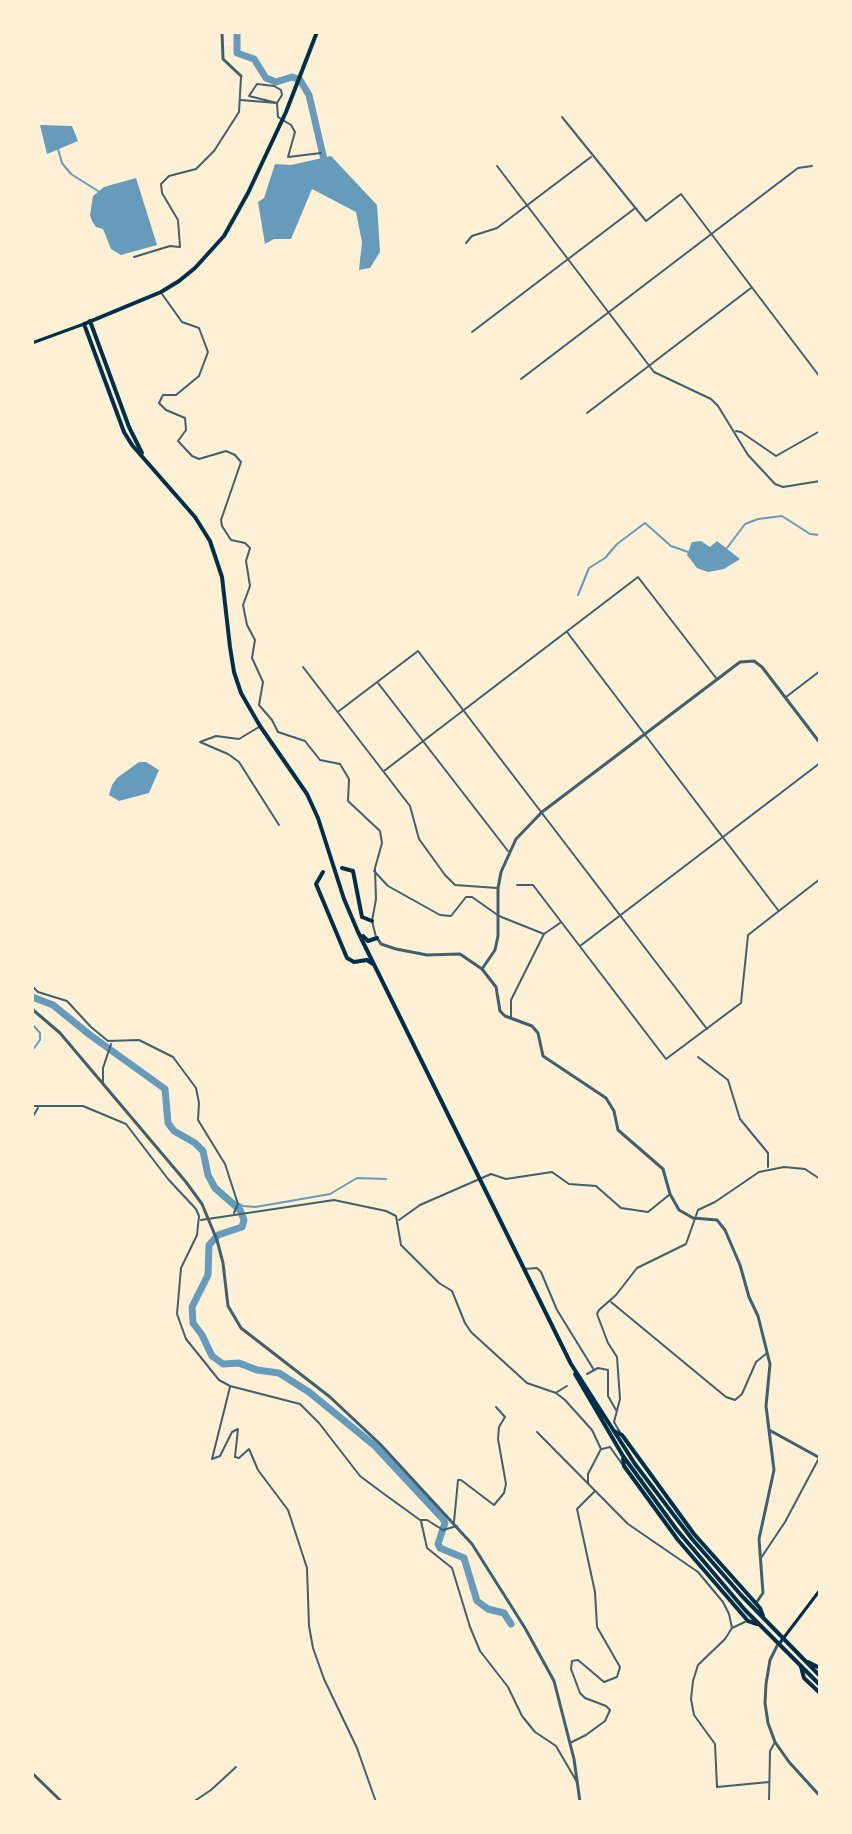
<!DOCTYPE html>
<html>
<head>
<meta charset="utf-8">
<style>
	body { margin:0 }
	#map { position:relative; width:852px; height:1834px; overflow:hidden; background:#fdf0d5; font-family:Ubuntu,sans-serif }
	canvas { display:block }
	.frame { position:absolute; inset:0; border:34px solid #fdf0d5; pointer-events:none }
</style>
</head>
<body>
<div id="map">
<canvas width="852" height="1834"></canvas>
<div class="frame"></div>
</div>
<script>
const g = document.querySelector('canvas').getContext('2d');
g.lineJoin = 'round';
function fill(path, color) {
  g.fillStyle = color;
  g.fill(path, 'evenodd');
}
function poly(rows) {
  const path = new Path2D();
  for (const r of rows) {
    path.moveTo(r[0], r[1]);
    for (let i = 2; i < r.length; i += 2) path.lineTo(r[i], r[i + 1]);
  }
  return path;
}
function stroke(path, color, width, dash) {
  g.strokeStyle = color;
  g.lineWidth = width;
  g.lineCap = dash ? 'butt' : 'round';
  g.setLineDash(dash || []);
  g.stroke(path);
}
const water = poly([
	[40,125,72,126,78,141,47,154],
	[331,156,377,205,380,252,370,268,359,270,362,242,356,212,312,189,291,239,274,239,265,244,258,202,264,198,275,164,291,165],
	[136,178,157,245,121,255,111,249,103,229,96,227,92,221,90,215,93,196,104,187],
	[701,541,710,547,717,541,740,559,724,569,708,572,697,568,687,555,692,542],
	[139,762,146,762,159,770,149,793,119,801,109,795,112,785,117,778]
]);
const stream = poly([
	[58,149,62,163,71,174,98,191],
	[727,548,745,524,758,519,782,516,810,534,820,535],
	[578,595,589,568,605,558,617,544,645,523,671,546,688,552],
	[32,1024,40,1033,40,1040,32,1051],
	[32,1107,32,1113],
	[231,1204,233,1201,243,1206,255,1207,273,1204,330,1194,357,1178,386,1179]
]);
const river = poly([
	[237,32,237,53,254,59,266,78,276,82,292,77,300,80,309,95,325,164],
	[32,997,53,1005,90,1035,165,1089,168,1123,174,1131,195,1143,203,1151,208,1175,215,1188,240,1210,244,1220,242,1227,218,1235,209,1245,208,1275,192,1307,193,1323,202,1335,212,1356,223,1364,239,1363,257,1370,279,1373,309,1392,375,1446,443,1519,445,1523,438,1544,440,1548,464,1558,477,1601,488,1609,504,1613,511,1624]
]);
const minor = poly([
	[257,84,274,86,281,90,282,95,277,103,249,96,257,84],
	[241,100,277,103,278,117,291,125,295,132,288,157,321,153],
	[562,117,646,221,681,194,820,377],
	[497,166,654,372,711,399,718,406,748,455,775,484,783,487,820,481],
	[466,243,472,236,497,228,591,157],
	[134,257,170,246,180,247,178,220,162,193,161,184,169,176,196,169,214,151,239,112,241,77],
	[162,294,182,322,199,328,208,352,199,376,176,395,163,395,159,403,166,410,185,418,186,430,178,441,192,456,199,459,226,451,235,455,241,462,221,520,222,526,231,540,245,543,250,548,246,561,250,586,243,605,247,625,255,640,252,658,263,682,259,705,272,720,278,732,305,741,320,760,340,764,349,779,348,801,380,831,382,843,375,868,376,899,372,921,376,937],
	[472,332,634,209],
	[521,379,798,168,812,166],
	[587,413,751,288],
	[736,431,741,432,776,456,820,431],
	[567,632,778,910],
	[303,667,410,806,419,839,445,875,455,885,497,888],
	[378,683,508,851],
	[786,697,820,671],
	[339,711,418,651,707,1029],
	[259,727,239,739,216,736,200,742,228,754,239,762,279,825],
	[384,771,638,577,716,678],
	[374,871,388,886,440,915,451,916,466,897,472,897,499,916,544,934],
	[517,885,533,885,666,1059,741,1003,748,935,820,879],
	[580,946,820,763],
	[32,986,38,992,67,1001,91,1027,108,1041,139,1040,173,1057,196,1088,199,1103,198,1120,225,1164,238,1204,234,1213],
	[511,1017,511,1000,544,934,560,923],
	[698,1057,728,1080,740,1119,768,1153,768,1167],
	[103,1084,103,1068,111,1044],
	[32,1106,83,1106,126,1124,168,1179,196,1209,199,1216,197,1235,181,1268,177,1314,186,1339,219,1380,230,1386,300,1404,319,1423,360,1476,380,1491,420,1520,427,1520,443,1530,457,1526],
	[32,1118,38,1108],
	[201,1220,334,1200,386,1211,396,1216,401,1245,439,1283,452,1291,465,1323,471,1332,527,1383,556,1393,565,1400,592,1430,601,1449,588,1474,588,1483],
	[399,1220,420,1205,491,1174,506,1179,552,1172,569,1184,596,1186,621,1208,648,1212,669,1195],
	[524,1269,537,1268,541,1272,557,1310,594,1370],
	[611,1302,726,1397,735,1400,742,1394,756,1362,767,1353],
	[587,1374,598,1368,608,1370,608,1396,616,1410],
	[230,1387,212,1459,220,1456,232,1432,238,1429,235,1457,239,1458,249,1449,258,1470,288,1510,307,1568,309,1626,313,1648,324,1679,357,1748,376,1802],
	[557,1392,567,1386],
	[537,1432,628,1524,698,1572,723,1602,729,1614,732,1628],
	[621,1434,614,1422,620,1399,617,1357,608,1343,597,1314,599,1310,616,1295,637,1268,686,1244,698,1210,715,1202,759,1172,784,1167,805,1169,820,1179],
	[602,1449,610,1447,622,1464],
	[421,1521,427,1548,452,1568,470,1627,480,1651,508,1687,522,1716,535,1732,556,1746,577,1782],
	[454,1522,458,1480,461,1480,494,1505,504,1493,506,1484,498,1439,499,1427,505,1417,496,1407],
	[761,1558,785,1522,818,1460],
	[747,1621,732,1628,725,1639,698,1665,693,1681,691,1699,694,1715,715,1744,717,1787,769,1782],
	[570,1743,586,1735,605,1721,610,1710,606,1706,585,1698,580,1693,571,1669,572,1661,578,1660,604,1682,617,1677,620,1667,597,1627,595,1592,577,1509,594,1492],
	[193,1802,211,1790,236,1767],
	[769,1802,770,1751,775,1742]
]);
const tertiary = poly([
	[222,32,223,59,241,76],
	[377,938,381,944,396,949,427,955,460,954,482,969,496,987,500,1011,505,1016,532,1026,538,1033,543,1056,606,1098,614,1111,618,1130,663,1169,670,1194,679,1210,693,1218,717,1220,725,1230,740,1265,749,1297,758,1316,770,1364,766,1406,774,1470,759,1539,763,1593,756,1603],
	[482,969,495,950,498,936,498,888,501,872,516,839,542,812,740,662,754,661,762,667,820,743],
	[32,1009,60,1033,186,1182,202,1204,217,1240,223,1263,228,1306,241,1328,330,1397,380,1444,472,1544,525,1628,554,1681,574,1759,580,1802],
	[771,1431,820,1458],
	[778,1644,770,1660,766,1684,765,1703,768,1723,775,1742,789,1762,820,1796],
	[32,1773,62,1802]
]);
const secondary = poly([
	[32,343,84,324],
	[779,1644,820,1590]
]);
const primary = poly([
	[317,32,286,112,248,193,224,236,195,268,179,281,161,292,84,324,124,432,132,445,195,517,210,541,222,577,230,647,234,672,241,693,260,726,307,794,318,818,344,899,358,932,571,1364,635,1464,692,1539,741,1595,820,1676],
	[90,321,129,427,142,453],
	[342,868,353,871,362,917,372,921],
	[323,872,316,884,347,958,354,962,367,960,373,964],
	[363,936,368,941,377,938],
	[575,1374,623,1456,677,1530,745,1610,820,1685],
	[614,1431,622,1435,694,1534,760,1608,763,1616],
	[623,1459,624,1466,678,1540,748,1621,757,1624],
	[808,1662,820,1668],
	[801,1667,804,1678,820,1693]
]);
fill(water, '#669bbc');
stroke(stream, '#669bbc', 2);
stroke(river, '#669bbc', 7);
stroke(minor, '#3f606c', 2);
stroke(tertiary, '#3f606c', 3);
stroke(secondary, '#003049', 3);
stroke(primary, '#003049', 4);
</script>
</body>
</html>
